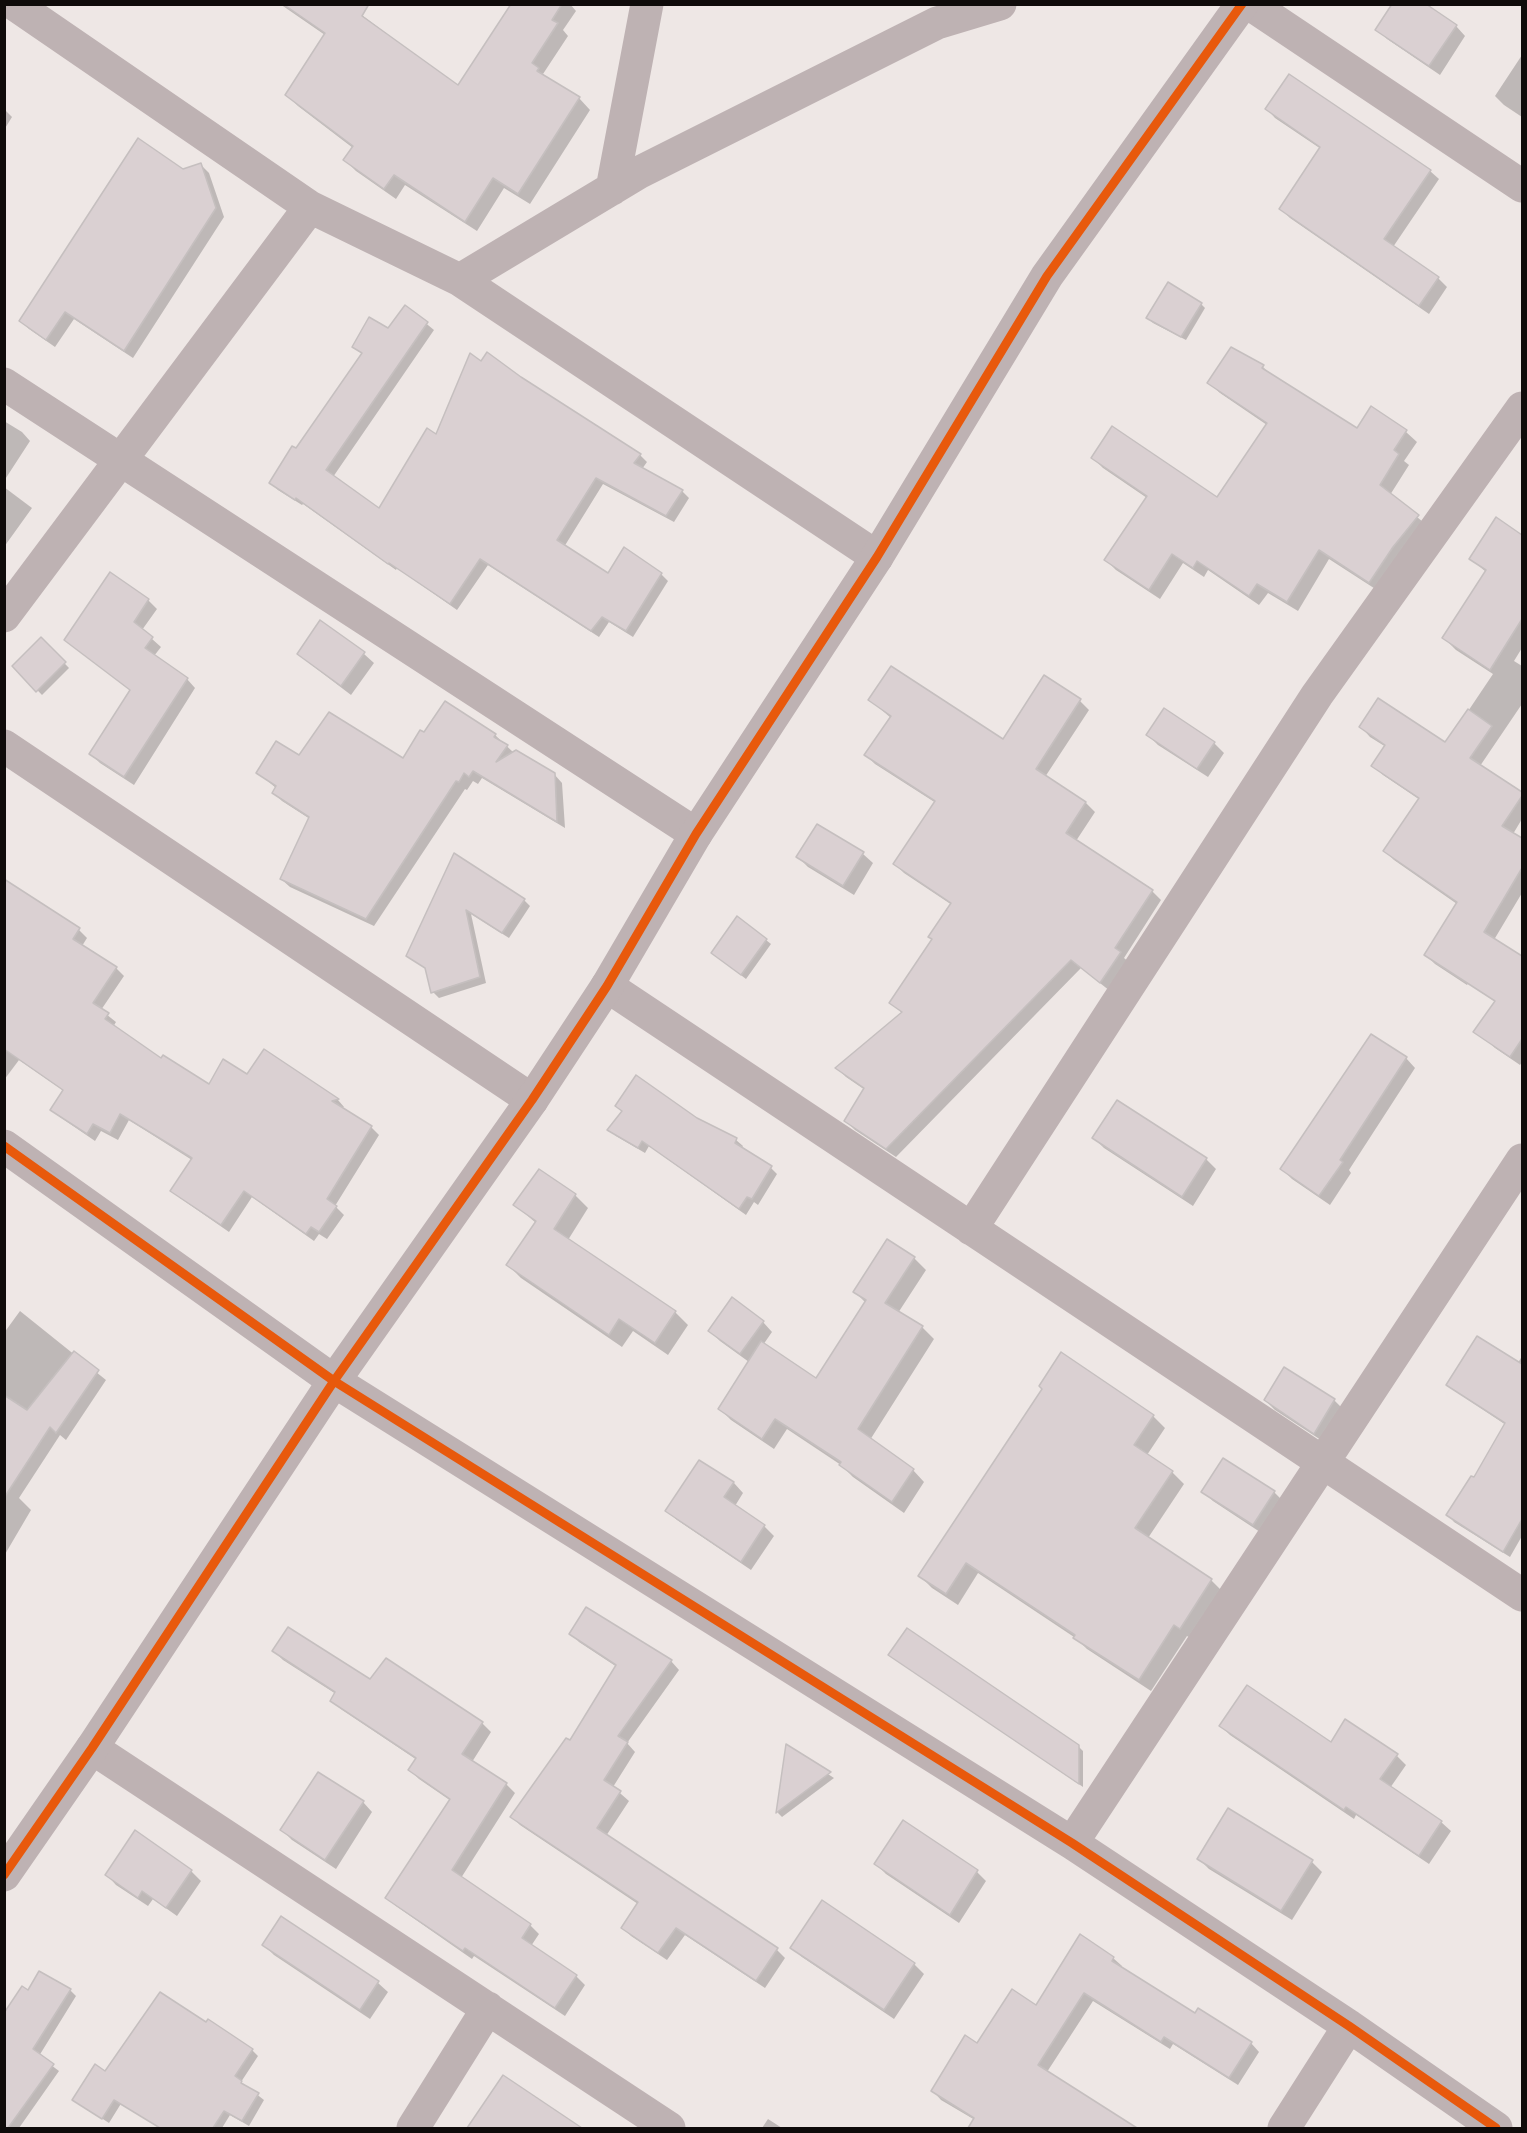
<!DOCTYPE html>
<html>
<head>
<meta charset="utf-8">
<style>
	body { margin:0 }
	#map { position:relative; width:1527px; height:2133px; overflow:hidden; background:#eee7e5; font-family:"Playfair Display",serif }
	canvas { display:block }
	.frame { position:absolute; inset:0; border:6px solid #0f0b0a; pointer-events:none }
</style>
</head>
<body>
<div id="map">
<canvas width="1527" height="2133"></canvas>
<div class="frame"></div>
</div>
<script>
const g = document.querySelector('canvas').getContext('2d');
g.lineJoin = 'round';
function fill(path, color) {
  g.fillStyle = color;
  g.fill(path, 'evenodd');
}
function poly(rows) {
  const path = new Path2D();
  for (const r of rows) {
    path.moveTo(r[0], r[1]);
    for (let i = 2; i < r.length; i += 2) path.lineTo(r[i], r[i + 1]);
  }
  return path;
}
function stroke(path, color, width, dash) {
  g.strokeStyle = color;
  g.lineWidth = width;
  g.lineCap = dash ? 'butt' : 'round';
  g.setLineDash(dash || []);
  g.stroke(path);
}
const shadow = poly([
	[280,4,347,4,458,87,512,4,570,4,576,11,563,30,568,36,543,74,549,80,579,98,590,110,530,204,504,188,477,231,405,185,396,199,356,171,345,160,353,148,298,106,287,95,325,35],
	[1456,26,1465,36,1440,75,1387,39,1377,29],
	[1522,55,1522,117,1504,105,1495,96],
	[4,109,12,117,4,130],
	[1267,109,1430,171,1439,179,1393,247,1438,278,1447,287,1429,314,1290,218,1281,209,1321,149,1275,118],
	[201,165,209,173,224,217,133,358,74,319,55,347,29,329,20,320,183,170],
	[1201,304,1205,308,1186,340,1153,323,1148,318],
	[406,307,434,330,333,477,380,510,437,436,481,363,521,378,640,455,647,462,642,469,682,491,689,498,674,522,603,484,564,547,608,575,661,574,668,581,633,637,609,622,599,637,488,565,457,610,397,568,396,570,303,504,302,505,278,490,271,483,363,355,354,347,388,330],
	[1263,367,1272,376,1358,430,1372,408,1406,432,1417,442,1404,461,1409,465,1390,495,1428,526,1380,592,1329,559,1298,611,1268,593,1259,605,1208,570,1204,577,1183,563,1160,599,1116,570,1106,560,1147,498,1103,468,1093,458,1218,499,1267,425,1220,393,1209,383],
	[4,421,22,432,30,441,4,481],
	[4,487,32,508,4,547],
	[1496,520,1522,537,1522,648,1514,661,1522,666,1522,704,1480,766,1522,794,1522,819,1513,834,1522,840,1522,893,1467,985,1435,964,1426,955,1457,904,1394,860,1385,851,1420,800,1383,775,1373,765,1386,747,1370,737,1361,727,1446,744,1493,674,1456,650,1444,638,1486,572,1471,559],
	[148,600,157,609,142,630,161,647,154,656,187,679,195,688,134,785,100,763,91,754,131,691,66,639],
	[321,622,364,654,374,663,351,695,309,663,299,653],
	[41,639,69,668,42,695,14,666],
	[1045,677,1080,701,1089,710,1045,777,1086,803,1095,812,1076,841,1152,891,1161,900,1124,958,1129,962,1110,991,1081,968,896,1157,855,1130,846,1121,865,1090,846,1077,837,1068,903,1014,891,1003,934,940,952,905,904,873,895,864,936,803,875,764,866,755,891,718,870,700,1004,741],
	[445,703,495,735,514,753,554,774,562,783,565,828,482,778,478,784,473,781,467,790,465,789,374,926,290,887,281,879,310,819,282,801,274,793,276,788,258,773,299,757,404,761,425,734],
	[1148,735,1214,743,1224,753,1208,777,1158,745],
	[863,854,873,863,854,895,808,867,798,857],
	[455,855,524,900,530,906,509,938,471,914,486,983,439,998,433,992,427,970,408,956],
	[4,884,13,887,79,930,87,938,82,946,116,968,124,976,101,1010,116,1022,113,1027,162,1060,209,1086,247,1076,265,1051,338,1100,344,1107,341,1108,371,1127,379,1135,335,1206,344,1215,327,1239,319,1234,314,1241,252,1197,229,1232,180,1198,172,1190,192,1160,129,1120,118,1140,101,1131,95,1141,60,1117,52,1109,64,1091,19,1060,4,1080],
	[766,940,771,944,746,979,717,957],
	[1522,981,1522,1062,1520,1065,1495,1048,1486,1039],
	[1406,1058,1415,1068,1349,1170,1351,1173,1330,1205,1292,1179,1282,1169],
	[1118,1102,1206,1159,1216,1169,1193,1206,1104,1148,1094,1138],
	[617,1106,696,1119,736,1140,743,1146,741,1149,771,1168,777,1174,758,1205,754,1202,746,1215,649,1146,645,1153,616,1136,609,1130,623,1113],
	[575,1195,588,1208,568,1240,675,1312,688,1325,668,1355,633,1331,622,1347,521,1278,508,1265,536,1223,515,1205],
	[914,1258,926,1270,898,1313,922,1327,934,1339,870,1440,913,1470,924,1482,904,1513,853,1477,841,1465,787,1429,774,1449,731,1420,719,1408,749,1362,720,1341,710,1331,763,1322,772,1332,763,1345,816,1380,866,1303,855,1292],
	[20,1311,106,1380,66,1440,60,1435,19,1498,31,1510,4,1556,4,1333],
	[1522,1356,1522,1536,1510,1557,1454,1522,1448,1515,1475,1479,1506,1425,1455,1391,1448,1385,1518,1363],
	[1044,1389,1153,1416,1165,1428,1147,1455,1172,1472,1184,1484,1148,1538,1211,1580,1223,1592,1192,1639,1187,1636,1151,1691,1087,1649,1077,1639,978,1573,958,1605,932,1588,920,1576],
	[1265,1400,1334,1400,1344,1410,1324,1442,1275,1410],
	[700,1462,734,1483,743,1493,735,1506,764,1526,774,1536,751,1570,677,1520,667,1511],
	[1203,1491,1274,1492,1284,1502,1263,1534,1213,1501],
	[571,1633,671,1661,679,1670,627,1743,635,1752,613,1787,629,1801,606,1836,777,1950,785,1958,765,1988,685,1935,667,1960,631,1936,623,1928,638,1904,520,1825,512,1817,570,1742,617,1667,579,1642],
	[274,1651,370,1681,482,1723,491,1732,472,1762,506,1784,515,1793,461,1878,530,1925,539,1934,531,1946,576,1976,585,1985,565,2016,474,1956,472,1959,396,1906,387,1897,451,1801,419,1779,410,1770,417,1760,341,1709,332,1701,336,1694,283,1660],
	[895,1659,1078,1746,1083,1751,1083,1787],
	[1221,1726,1397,1756,1406,1765,1390,1788,1441,1822,1451,1831,1429,1864,1356,1815,1354,1819,1230,1735],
	[787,1747,834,1778,782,1817,778,1813],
	[363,1802,372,1812,336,1869,292,1840,282,1830],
	[1199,1859,1312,1862,1322,1872,1292,1920,1209,1869],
	[876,1864,977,1872,986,1881,959,1923,886,1874],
	[191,1871,201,1881,177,1916,153,1899,148,1906,116,1885,107,1875],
	[264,1945,378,1983,388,1992,370,2019,274,1955],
	[792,1948,914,1964,924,1974,894,2019,802,1957],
	[1113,1958,1122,1966,1121,1968,1195,2015,1251,2043,1259,2052,1238,2085,1173,2044,1170,2049,1093,2001,1047,2072,1117,2120,1112,2128,969,2128,975,2120,941,2100,933,2091,977,2045],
	[40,1973,70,1990,76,1996,39,2056,59,2071,19,2128,4,2128,4,2025,29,1992],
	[206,2024,252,2050,258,2056,241,2082,264,2100,249,2126,230,2115,222,2128,165,2128,122,2102,109,2123,74,2100,106,2073],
	[503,2077,572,2124,577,2128,468,2128],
	[768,2119,782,2128,762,2128]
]);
const building = poly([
	[283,4,369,4,362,16,458,85,511,4,562,4,552,20,558,23,532,63,539,68,537,71,580,97,518,194,493,178,465,222,394,175,384,189,343,160,353,146,285,95,325,33,283,4],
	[1392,4,1426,4,1457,25,1429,66,1375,30,1392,4],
	[1289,74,1431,170,1384,239,1439,277,1419,306,1279,209,1320,147,1265,109,1289,74],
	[138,138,183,169,201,163,216,208,124,351,65,312,46,340,19,321,138,138],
	[1168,282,1202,303,1181,337,1146,318,1168,282],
	[405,305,428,322,326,470,379,508,427,428,436,434,470,353,481,361,487,352,521,377,641,454,634,463,683,490,666,516,596,478,557,540,608,573,624,547,662,573,626,631,602,617,591,631,480,559,450,604,389,563,388,564,296,498,295,500,269,483,292,446,296,448,362,353,352,347,369,317,388,328,405,305],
	[1231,347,1264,365,1262,368,1357,428,1371,406,1407,430,1394,450,1399,454,1380,485,1419,515,1393,547,1369,583,1319,550,1287,602,1257,584,1249,596,1197,561,1193,568,1172,554,1149,590,1104,560,1147,496,1091,458,1112,426,1217,497,1267,423,1207,383,1231,347],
	[1496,517,1522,535,1522,619,1490,670,1442,638,1486,570,1469,559,1496,517],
	[110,572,149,599,134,622,153,637,145,648,188,678,124,777,89,754,130,690,64,640,110,572],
	[320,620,365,652,341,686,297,654,320,620],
	[41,637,66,662,36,692,12,666,41,637],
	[891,666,1003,739,1044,675,1081,699,1036,769,1086,802,1066,833,1153,890,1115,948,1121,952,1100,983,1071,960,886,1149,844,1121,864,1088,835,1068,902,1012,889,1003,932,939,928,937,951,903,893,864,935,801,864,755,891,716,868,700,891,666],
	[1378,698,1445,742,1468,709,1492,726,1470,758,1522,792,1522,796,1502,826,1522,838,1522,868,1484,932,1522,956,1522,1039,1510,1057,1473,1032,1495,1001,1424,955,1457,902,1383,851,1419,798,1371,766,1385,745,1359,727,1378,698],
	[445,701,496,734,494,737,508,745,496,762,516,750,555,773,557,822,473,771,469,777,464,773,459,782,456,781,366,919,280,879,309,817,272,793,276,786,256,773,276,741,299,755,329,712,403,758,420,730,424,732,445,701],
	[1164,708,1215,742,1197,769,1146,735,1164,708],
	[817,824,864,852,843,886,796,857,817,824],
	[454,853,525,899,502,933,466,910,480,977,431,993,425,968,406,956,454,853],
	[4,879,80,928,73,939,117,967,93,1003,109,1013,105,1019,161,1058,163,1055,209,1084,223,1059,247,1074,264,1049,339,1099,332,1101,372,1126,327,1199,337,1206,319,1232,311,1227,306,1234,244,1191,221,1225,170,1191,192,1158,120,1114,110,1133,93,1124,87,1134,50,1110,63,1090,4,1049,4,879],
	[737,916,767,939,741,975,711,953,737,916],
	[1371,1034,1407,1057,1340,1160,1343,1162,1319,1196,1280,1169,1371,1034],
	[636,1075,697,1118,737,1138,735,1143,772,1166,752,1199,747,1197,739,1209,642,1141,638,1148,607,1130,622,1111,615,1106,636,1075],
	[1117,1100,1207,1158,1182,1197,1092,1138,1117,1100],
	[539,1169,576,1194,554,1229,676,1311,655,1343,619,1319,609,1335,506,1265,536,1221,513,1205,539,1169],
	[887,1239,915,1257,885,1303,923,1326,858,1429,914,1469,892,1502,839,1465,841,1462,775,1419,762,1439,718,1409,761,1341,816,1378,866,1300,853,1292,887,1239],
	[732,1297,764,1321,740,1354,708,1331,732,1297],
	[1477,1336,1522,1364,1522,1519,1503,1552,1446,1515,1471,1476,1474,1477,1505,1423,1446,1385,1477,1336],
	[74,1351,99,1370,56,1433,50,1427,4,1498,4,1395,27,1410,74,1351],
	[1061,1352,1154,1415,1134,1445,1173,1471,1135,1528,1212,1579,1180,1629,1174,1625,1139,1680,1073,1638,1075,1635,966,1563,946,1594,918,1576,1042,1389,1039,1386,1061,1352],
	[1284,1367,1335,1399,1314,1434,1264,1400,1284,1367],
	[1223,1458,1275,1491,1253,1525,1201,1492,1223,1458],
	[699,1460,734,1482,724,1497,765,1525,741,1562,665,1511,699,1460],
	[586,1607,672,1660,618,1736,628,1742,604,1780,621,1791,597,1828,778,1948,756,1981,676,1928,658,1953,621,1928,638,1902,510,1817,566,1738,570,1740,616,1665,569,1634,586,1607],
	[288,1627,370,1679,386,1658,483,1722,462,1754,507,1783,452,1870,531,1924,522,1938,577,1975,555,2008,465,1948,463,1951,385,1898,450,1799,408,1770,416,1758,330,1701,335,1692,272,1651,288,1627],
	[907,1628,1079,1745,1079,1784,888,1655,907,1628],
	[1247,1685,1331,1742,1345,1719,1398,1754,1380,1779,1442,1821,1419,1856,1346,1807,1344,1810,1219,1726,1247,1685],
	[786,1744,831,1772,776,1813,786,1744],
	[318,1772,364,1801,325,1860,280,1830,318,1772],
	[1228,1808,1313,1860,1281,1911,1197,1859,1228,1808],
	[903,1820,978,1870,950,1915,874,1864,903,1820],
	[135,1830,192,1870,166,1908,142,1891,138,1898,105,1875,135,1830],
	[822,1900,915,1963,884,2010,790,1948,822,1900],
	[281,1916,379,1981,360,2010,262,1945,281,1916],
	[1080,1934,1114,1957,1112,1961,1195,2013,1198,2008,1252,2042,1229,2078,1164,2037,1161,2042,1084,1993,1038,2065,1137,2128,968,2128,974,2118,931,2091,965,2035,977,2043,1012,1989,1036,2005,1080,1934],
	[39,1971,71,1989,33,2049,54,2064,8,2128,4,2128,4,2013,22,1986,28,1990,39,1971],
	[160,1992,206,2022,208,2019,253,2049,235,2076,242,2081,241,2083,259,2093,242,2121,224,2111,213,2128,160,2128,114,2100,102,2119,72,2100,95,2064,105,2071,160,1992],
	[503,2075,582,2128,467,2128,503,2075]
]);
const minor = poly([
	[14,4,310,207,460,280,877,557],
	[1250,4,1522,186],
	[612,189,647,4],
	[460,280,638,173,937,23,1000,4],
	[4,384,696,834],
	[4,616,310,207],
	[4,746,532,1100],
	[607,986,1522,1595],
	[4,1146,334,1381,1072,1843,1349,2026,1496,2128],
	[971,1229,1317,695,1522,408],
	[92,1748,669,2128],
	[1072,1843,1522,1160],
	[413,2128,488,2008],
	[1284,2128,1349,2026]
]);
const tertiary = poly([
	[4,1875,92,1748,334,1381,532,1100,607,986,696,834,877,557,1047,276,1242,4]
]);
const cycleway = poly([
	[4,1146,334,1381,1072,1843,1349,2026,1496,2128],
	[4,1875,92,1748,334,1381,532,1100,607,986,696,834,877,557,1047,276,1242,4]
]);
fill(shadow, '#0003');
fill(building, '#dad0d2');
stroke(building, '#c5bfbf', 1.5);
stroke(minor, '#beb2b3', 33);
stroke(tertiary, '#beb2b3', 33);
stroke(cycleway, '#e8590c', 9);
</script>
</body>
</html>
